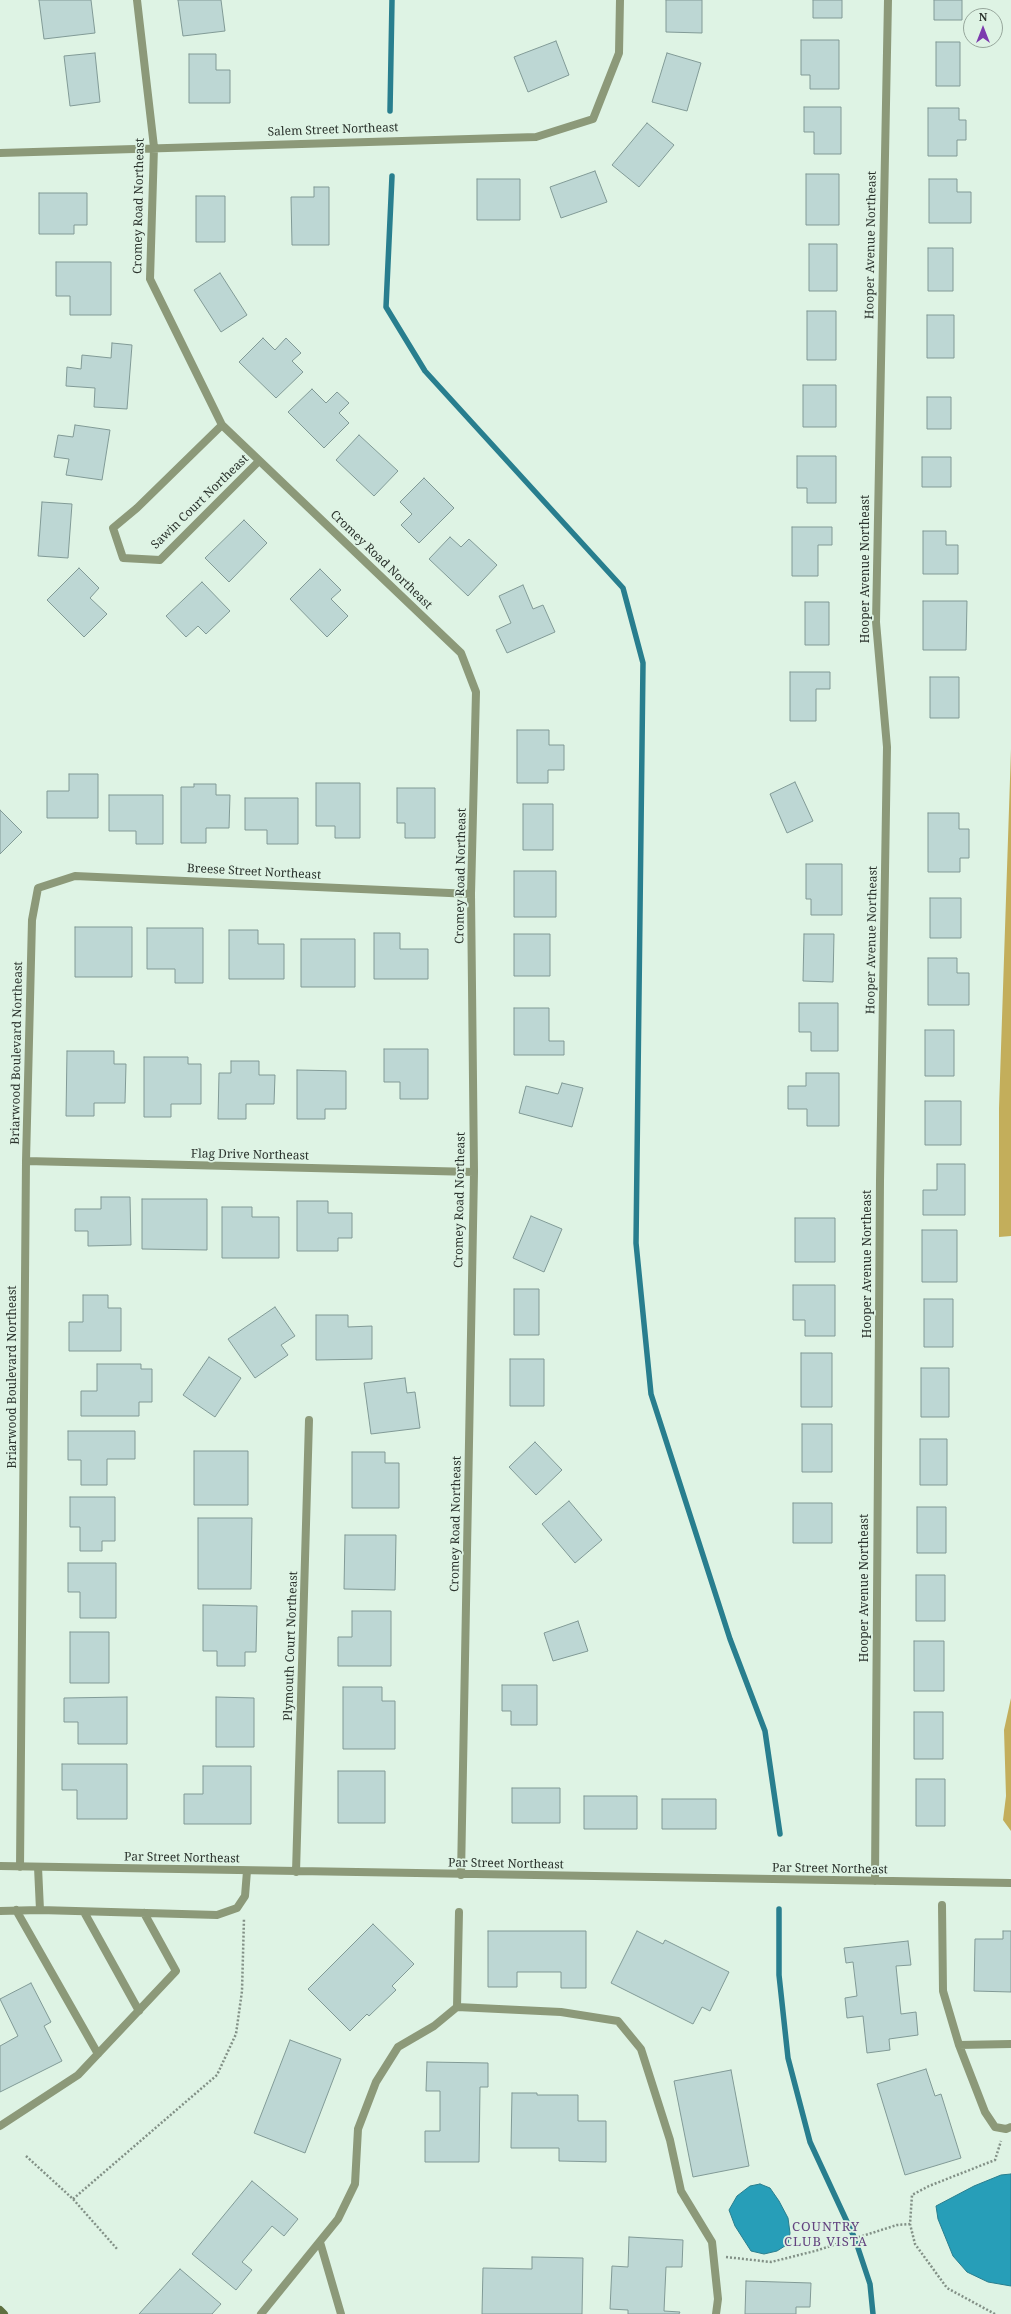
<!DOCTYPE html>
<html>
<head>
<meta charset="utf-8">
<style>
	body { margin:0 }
	#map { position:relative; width:1011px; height:2314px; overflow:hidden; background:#def3e4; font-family:"Noto Serif",serif }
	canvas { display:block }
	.north { position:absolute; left:963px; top:8px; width:40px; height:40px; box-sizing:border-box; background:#def3e4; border:1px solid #96a69b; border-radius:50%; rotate:0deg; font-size:11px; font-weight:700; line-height:16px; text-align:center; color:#2b332d }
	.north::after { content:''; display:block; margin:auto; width:14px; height:18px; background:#7c3aae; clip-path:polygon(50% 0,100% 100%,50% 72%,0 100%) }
</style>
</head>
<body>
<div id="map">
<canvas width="1011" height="2314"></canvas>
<div class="north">N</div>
</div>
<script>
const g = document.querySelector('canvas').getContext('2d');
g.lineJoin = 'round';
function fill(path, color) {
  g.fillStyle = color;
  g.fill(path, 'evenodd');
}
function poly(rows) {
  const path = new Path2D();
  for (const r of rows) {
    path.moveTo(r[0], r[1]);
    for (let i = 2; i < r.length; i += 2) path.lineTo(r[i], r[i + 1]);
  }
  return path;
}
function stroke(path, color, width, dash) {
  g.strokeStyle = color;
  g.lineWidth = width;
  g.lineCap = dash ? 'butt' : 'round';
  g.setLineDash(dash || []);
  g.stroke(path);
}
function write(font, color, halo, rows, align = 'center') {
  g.font = font + ' "Noto Serif",serif';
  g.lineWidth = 3.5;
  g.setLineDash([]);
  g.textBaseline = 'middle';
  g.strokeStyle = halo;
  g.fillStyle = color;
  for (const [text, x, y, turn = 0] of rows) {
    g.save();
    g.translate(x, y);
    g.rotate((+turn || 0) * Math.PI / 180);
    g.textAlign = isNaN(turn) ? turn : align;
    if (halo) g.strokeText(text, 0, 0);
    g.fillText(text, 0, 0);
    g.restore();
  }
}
const forest = poly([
	[1011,749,1011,1236,999,1237,999,1108],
	[1011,1698,1011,1831,1003,1820,1006,1796,1004,1730]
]);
const water = poly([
	[1011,2174,1011,2286,988,2282,967,2272,953,2256,938,2219,936,2206,974,2186,1001,2175,1011,2174],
	[760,2184,770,2188,779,2201,788,2218,790,2233,788,2244,777,2251,764,2254,751,2251,735,2226,729,2210,737,2196,750,2186,760,2184]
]);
const stream = poly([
	[390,111,392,0],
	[392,176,386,307,425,371,623,588,643,663,636,1243,651,1394,730,1639,765,1731,780,1834],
	[779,1909,779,1975,788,2058,810,2142,855,2239,870,2284,873,2314]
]);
const building = poly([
	[39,0,91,0,95,33,44,39,39,0],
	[178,0,221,0,225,31,183,36,178,0],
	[666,0,702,0,702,33,666,32,666,0],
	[813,0,842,0,842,18,813,18,813,0],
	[934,0,962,0,962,20,934,20,934,0],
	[801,40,839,40,839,89,810,89,810,75,801,75,801,40],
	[556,41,569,75,528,92,514,57,556,41],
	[936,42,960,42,960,86,936,86,936,42],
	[95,53,100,102,70,106,64,56,95,53],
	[667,53,701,63,687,111,652,102,667,53],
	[189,54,216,54,216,70,230,70,230,103,189,103,189,54],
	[804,107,841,107,841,154,814,154,814,132,804,132,804,107],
	[928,108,959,108,959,120,966,120,966,140,957,140,957,156,928,156,928,108],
	[647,123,674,145,639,187,612,165,647,123],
	[595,171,607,202,561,218,550,187,595,171],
	[806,174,839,174,839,225,806,225,806,174],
	[477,179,520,179,520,220,477,220,477,179],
	[929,179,957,179,957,192,971,192,971,223,929,223,929,179],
	[314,187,329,187,329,245,292,245,291,197,314,197,314,187],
	[39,193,87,193,87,225,74,225,74,234,39,234,39,193],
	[196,196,225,196,225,242,196,242,196,196],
	[809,244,837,244,837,291,809,291,809,244],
	[928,248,953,248,953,291,928,291,928,248],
	[56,262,111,262,111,315,70,315,70,296,56,296,56,262],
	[220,273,247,315,221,332,194,290,220,273],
	[807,311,836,311,836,360,807,360,807,311],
	[927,315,954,315,954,358,927,358,927,315],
	[263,338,275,350,286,338,301,353,292,361,303,372,276,398,239,362,263,338],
	[112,343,132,345,127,409,94,407,95,388,66,386,67,367,81,369,82,355,111,358,112,343],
	[803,385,836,385,836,427,803,427,803,385],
	[312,389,326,403,337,392,349,403,339,413,349,423,324,448,288,412,312,389],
	[927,397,951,397,951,429,927,429,927,397],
	[75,425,110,430,102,480,66,475,69,459,54,457,58,435,73,437,75,425],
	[359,435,398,471,374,496,336,460,359,435],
	[797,456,836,456,836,503,807,503,807,488,797,488,797,456],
	[922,457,951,457,951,487,922,487,922,457],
	[424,478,454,508,419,543,401,525,412,514,400,502,424,478],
	[42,502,72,504,68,558,38,556,42,502],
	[244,520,267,543,229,582,205,558,244,520],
	[792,527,832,527,832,545,818,545,818,576,792,576,792,527],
	[923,531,946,531,946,545,958,545,958,574,923,574,923,531],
	[450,537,461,547,469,539,497,565,468,596,429,559,450,537],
	[79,568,99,588,90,598,107,614,84,637,47,600,79,568],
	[320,569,341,590,331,599,348,616,327,637,290,599,320,569],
	[202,582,230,611,206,634,198,626,186,637,166,616,202,582],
	[523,585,533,609,543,605,555,632,507,653,496,630,511,623,499,596,523,585],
	[923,601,967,601,966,650,923,650,923,601],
	[805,602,829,602,829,645,805,645,805,602],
	[790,672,830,672,830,689,816,689,816,721,790,721,790,672],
	[930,677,959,677,959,718,930,718,930,677],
	[517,730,549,730,549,745,564,745,564,770,548,770,548,783,517,783,517,730],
	[69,774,98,774,98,818,47,818,47,791,69,791,69,774],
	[795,782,813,821,787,833,770,794,795,782],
	[316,783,360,783,360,838,335,838,335,826,316,826,316,783],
	[194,784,216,784,216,795,230,795,229,828,206,828,206,843,181,843,181,787,194,787,194,784],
	[397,788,435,788,435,838,405,838,405,823,397,823,397,788],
	[109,795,163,795,163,844,136,844,136,831,109,831,109,795],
	[245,798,298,798,298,844,267,844,267,830,245,830,245,798],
	[523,804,553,804,553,850,523,850,523,804],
	[0,810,22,832,0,854,0,810],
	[928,813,959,813,959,829,969,829,969,858,960,858,960,872,928,872,928,813],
	[806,864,842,864,842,915,811,915,811,899,806,899,806,864],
	[514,871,556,871,556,917,514,917,514,871],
	[930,898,961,898,961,938,930,938,930,898],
	[75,927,132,927,132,977,75,977,75,927],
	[147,928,203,928,203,983,175,983,175,969,147,969,147,928],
	[229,930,258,930,258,944,284,944,284,979,229,979,229,930],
	[374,933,400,933,400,949,428,949,428,979,374,979,374,933],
	[514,934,550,934,550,976,514,976,514,934],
	[804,934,834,934,833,982,803,981,804,934],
	[301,939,355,939,355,987,301,987,301,939],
	[928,958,957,958,957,973,969,973,969,1005,928,1005,928,958],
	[799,1003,838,1003,838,1051,811,1051,811,1032,799,1032,799,1003],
	[514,1008,549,1008,549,1041,564,1041,564,1055,514,1055,514,1008],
	[925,1030,954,1030,954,1076,925,1076,925,1030],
	[384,1049,428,1049,428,1099,400,1099,400,1082,384,1082,384,1049],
	[67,1051,114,1051,114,1064,126,1064,125,1103,94,1103,94,1116,66,1116,67,1051],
	[144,1057,188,1057,188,1064,201,1064,201,1104,171,1104,171,1117,144,1117,144,1057],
	[231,1061,259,1061,259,1075,275,1075,274,1104,246,1104,246,1119,218,1119,219,1073,231,1073,231,1061],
	[297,1070,346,1071,346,1109,325,1109,325,1119,297,1119,297,1070],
	[806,1073,839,1073,839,1126,807,1126,807,1109,788,1109,788,1086,806,1086,806,1073],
	[562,1083,583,1088,572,1127,519,1113,526,1086,558,1094,562,1083],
	[925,1101,961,1101,961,1145,925,1145,925,1101],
	[937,1164,965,1164,965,1215,923,1215,923,1190,937,1190,937,1164],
	[101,1197,130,1197,131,1245,88,1246,88,1231,75,1231,75,1209,101,1209,101,1197],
	[142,1199,207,1199,207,1250,142,1249,142,1199],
	[297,1201,328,1201,328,1213,352,1213,352,1238,338,1238,338,1251,297,1251,297,1201],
	[222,1207,252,1207,252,1217,279,1217,279,1258,222,1258,222,1207],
	[531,1216,562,1229,544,1272,513,1258,531,1216],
	[795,1218,835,1218,835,1262,795,1262,795,1218],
	[922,1230,957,1230,957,1282,922,1282,922,1230],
	[793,1285,835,1285,835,1336,805,1336,805,1320,793,1320,793,1285],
	[514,1289,539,1289,539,1335,514,1335,514,1289],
	[83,1295,108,1295,108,1308,121,1308,121,1351,69,1351,69,1322,83,1322,83,1295],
	[924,1299,953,1299,953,1347,924,1347,924,1299],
	[275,1307,295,1336,281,1345,288,1355,255,1378,228,1339,275,1307],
	[316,1315,348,1315,348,1327,372,1326,372,1359,316,1360,316,1315],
	[801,1353,832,1353,832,1407,801,1407,801,1353],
	[209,1357,241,1378,215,1417,183,1395,209,1357],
	[510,1359,544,1359,544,1406,510,1406,510,1359],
	[97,1364,141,1364,141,1369,152,1369,152,1402,139,1402,139,1416,81,1416,81,1391,97,1391,97,1364],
	[921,1368,949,1368,949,1417,921,1417,921,1368],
	[405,1378,407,1393,415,1392,420,1428,371,1434,364,1383,405,1378],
	[802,1424,832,1424,832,1472,802,1472,802,1424],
	[68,1431,135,1431,135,1459,107,1459,107,1485,81,1485,81,1460,68,1460,68,1431],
	[920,1439,947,1439,947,1485,920,1485,920,1439],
	[535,1442,562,1470,536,1495,509,1467,535,1442],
	[194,1451,248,1451,248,1505,194,1505,194,1451],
	[352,1452,385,1452,385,1463,399,1463,399,1508,352,1508,352,1452],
	[70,1497,115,1497,115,1541,102,1541,102,1551,80,1551,80,1527,70,1527,70,1497],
	[569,1501,602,1540,575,1563,542,1524,569,1501],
	[793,1503,832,1503,832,1543,793,1543,793,1503],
	[917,1507,946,1507,946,1553,917,1553,917,1507],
	[198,1518,252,1518,251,1589,198,1589,198,1518],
	[345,1535,396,1535,395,1590,344,1589,345,1535],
	[68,1563,116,1563,116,1618,80,1618,80,1592,68,1592,68,1563],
	[916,1575,945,1575,945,1621,916,1621,916,1575],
	[203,1605,257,1606,256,1652,245,1652,245,1666,217,1666,217,1651,203,1651,203,1605],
	[352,1611,391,1611,391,1666,338,1666,338,1637,352,1637,352,1611],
	[578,1621,588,1651,553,1661,544,1633,578,1621],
	[70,1632,109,1632,109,1683,70,1683,70,1632],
	[914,1641,944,1641,944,1691,914,1691,914,1641],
	[502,1685,537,1685,537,1725,511,1725,511,1711,502,1711,502,1685],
	[343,1687,382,1687,382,1701,395,1701,395,1749,343,1749,343,1687],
	[127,1697,127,1744,78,1744,78,1722,64,1722,64,1698,127,1697],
	[216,1697,254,1698,254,1747,216,1747,216,1697],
	[914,1712,943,1712,943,1759,914,1759,914,1712],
	[62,1764,127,1764,127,1819,77,1819,77,1790,62,1790,62,1764],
	[203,1766,251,1766,251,1824,184,1824,184,1794,203,1794,203,1766],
	[338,1771,385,1771,385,1823,338,1823,338,1771],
	[916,1779,945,1779,945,1826,916,1826,916,1779],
	[512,1788,560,1788,560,1823,512,1823,512,1788],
	[584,1796,637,1796,637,1829,584,1829,584,1796],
	[662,1799,716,1799,716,1829,662,1829,662,1799],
	[373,1924,414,1964,392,1986,396,1990,369,2016,367,2014,350,2031,308,1989,373,1924],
	[488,1931,586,1931,586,1988,561,1988,561,1972,517,1972,517,1987,488,1987,488,1931],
	[637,1931,663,1944,665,1940,729,1972,710,2011,702,2007,693,2024,611,1983,637,1931],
	[1003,1931,1011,1931,1011,1992,974,1991,975,1939,1003,1939,1003,1931],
	[908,1941,911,1965,896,1966,901,2014,916,2012,918,2035,889,2039,890,2050,867,2053,863,2016,847,2018,845,1998,857,1996,853,1962,846,1963,844,1948,908,1941],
	[31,1983,51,2022,44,2026,62,2061,0,2092,0,2046,18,2036,0,1999,31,1983],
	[290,2040,341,2059,305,2153,254,2133,290,2040],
	[427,2062,488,2063,488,2087,480,2087,479,2162,425,2162,425,2131,440,2131,440,2091,426,2091,427,2062],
	[926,2069,935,2096,941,2094,961,2158,905,2175,877,2084,926,2069],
	[731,2070,749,2166,693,2177,674,2081,731,2070],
	[512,2093,537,2093,537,2095,578,2095,578,2121,606,2121,606,2162,559,2161,559,2148,511,2148,512,2093],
	[252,2181,298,2219,284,2236,272,2226,242,2262,252,2270,236,2290,192,2254,252,2181],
	[629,2237,683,2240,682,2267,666,2267,664,2311,680,2312,679,2314,628,2314,628,2310,610,2309,612,2266,628,2267,629,2237],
	[532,2257,583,2258,582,2314,482,2314,483,2268,532,2269,532,2257],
	[180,2269,221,2304,212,2314,139,2314,180,2269],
	[746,2281,811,2283,810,2307,796,2307,796,2314,745,2314,746,2281]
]);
const path = poly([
	[26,2156,73,2199,118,2250],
	[73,2199,217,2075,236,2034,242,1991,244,1918],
	[726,2257,771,2262,815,2251,897,2225,910,2224],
	[995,2314,947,2288,915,2244,910,2224,912,2195,929,2186,995,2160,1001,2141]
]);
const lane = poly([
	[16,1910,98,2054],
	[40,1910,217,1915,237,1908,245,1896,247,1871],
	[0,1911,40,1910,38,1867],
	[84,1912,139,2011],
	[0,2126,78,2075,176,1971,144,1913]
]);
const street = poly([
	[137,0,154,147,150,279,222,425,461,653,476,692,471,894,474,1172,461,1875],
	[0,153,536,137,593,119,619,53,620,0],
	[222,425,137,508,113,528,123,558,160,560,259,461],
	[26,1161,474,1172],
	[0,1866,1011,1883],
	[20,1867,26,1161,32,920,38,888,75,876,471,894],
	[296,1872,309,1420],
	[875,1881,880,1181,887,747,876,622,888,0],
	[942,1905,943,1991,959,2045,985,2112,995,2127,1006,2129,1011,2127],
	[457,2007,459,1912],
	[959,2045,1011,2044],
	[320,2242,341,2314],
	[261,2314,338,2219,355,2184,358,2129,376,2082,398,2047,434,2026,457,2007,561,2012,618,2021,641,2049,670,2140,681,2191,712,2242,718,2299,716,2314]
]);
const secondary = poly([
	[0,2310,4,2314]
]);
const streetNames = [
	["Salem Street Northeast",333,130,-2],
	["Cromey Road Northeast",139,206,-89],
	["Hooper Avenue Northeast",871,245,-89],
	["Sawin Court Northeast",200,502,-44],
	["Cromey Road Northeast",381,560,44],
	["Hooper Avenue Northeast",866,569,-90],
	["Breese Street Northeast",254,872,3],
	["Cromey Road Northeast",461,876,-89],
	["Hooper Avenue Northeast",872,940,-89],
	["Briarwood Boulevard Northeast",17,1053,-89],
	["Flag Drive Northeast",250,1155,1],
	["Cromey Road Northeast",460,1200,-89],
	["Hooper Avenue Northeast",868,1264,-90],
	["Briarwood Boulevard Northeast",13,1377,-90],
	["Cromey Road Northeast",456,1524,-89],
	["Hooper Avenue Northeast",865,1588,-90],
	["Plymouth Court Northeast",291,1646,-88],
	["Par Street Northeast",182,1858,1],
	["Par Street Northeast",506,1864,1],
	["Par Street Northeast",830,1869,1]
];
const neighbourhoodNames = [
	["COUNTRY",826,2227],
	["CLUB VISTA",826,2242]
];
fill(forest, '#c3ae5b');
fill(water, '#279eb8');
stroke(water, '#287e8e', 1);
stroke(stream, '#287e8e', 5.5);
fill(building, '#bdd7d4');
stroke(building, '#819a96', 1);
stroke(path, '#829086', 2.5, [2, 2]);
stroke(lane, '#8c9979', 8);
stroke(street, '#8c9979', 8);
stroke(secondary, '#5e7041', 8);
write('12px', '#2b332d', '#def3e4', streetNames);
g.letterSpacing = '1px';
write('13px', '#63437f', '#def3e4', neighbourhoodNames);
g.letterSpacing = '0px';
</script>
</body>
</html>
